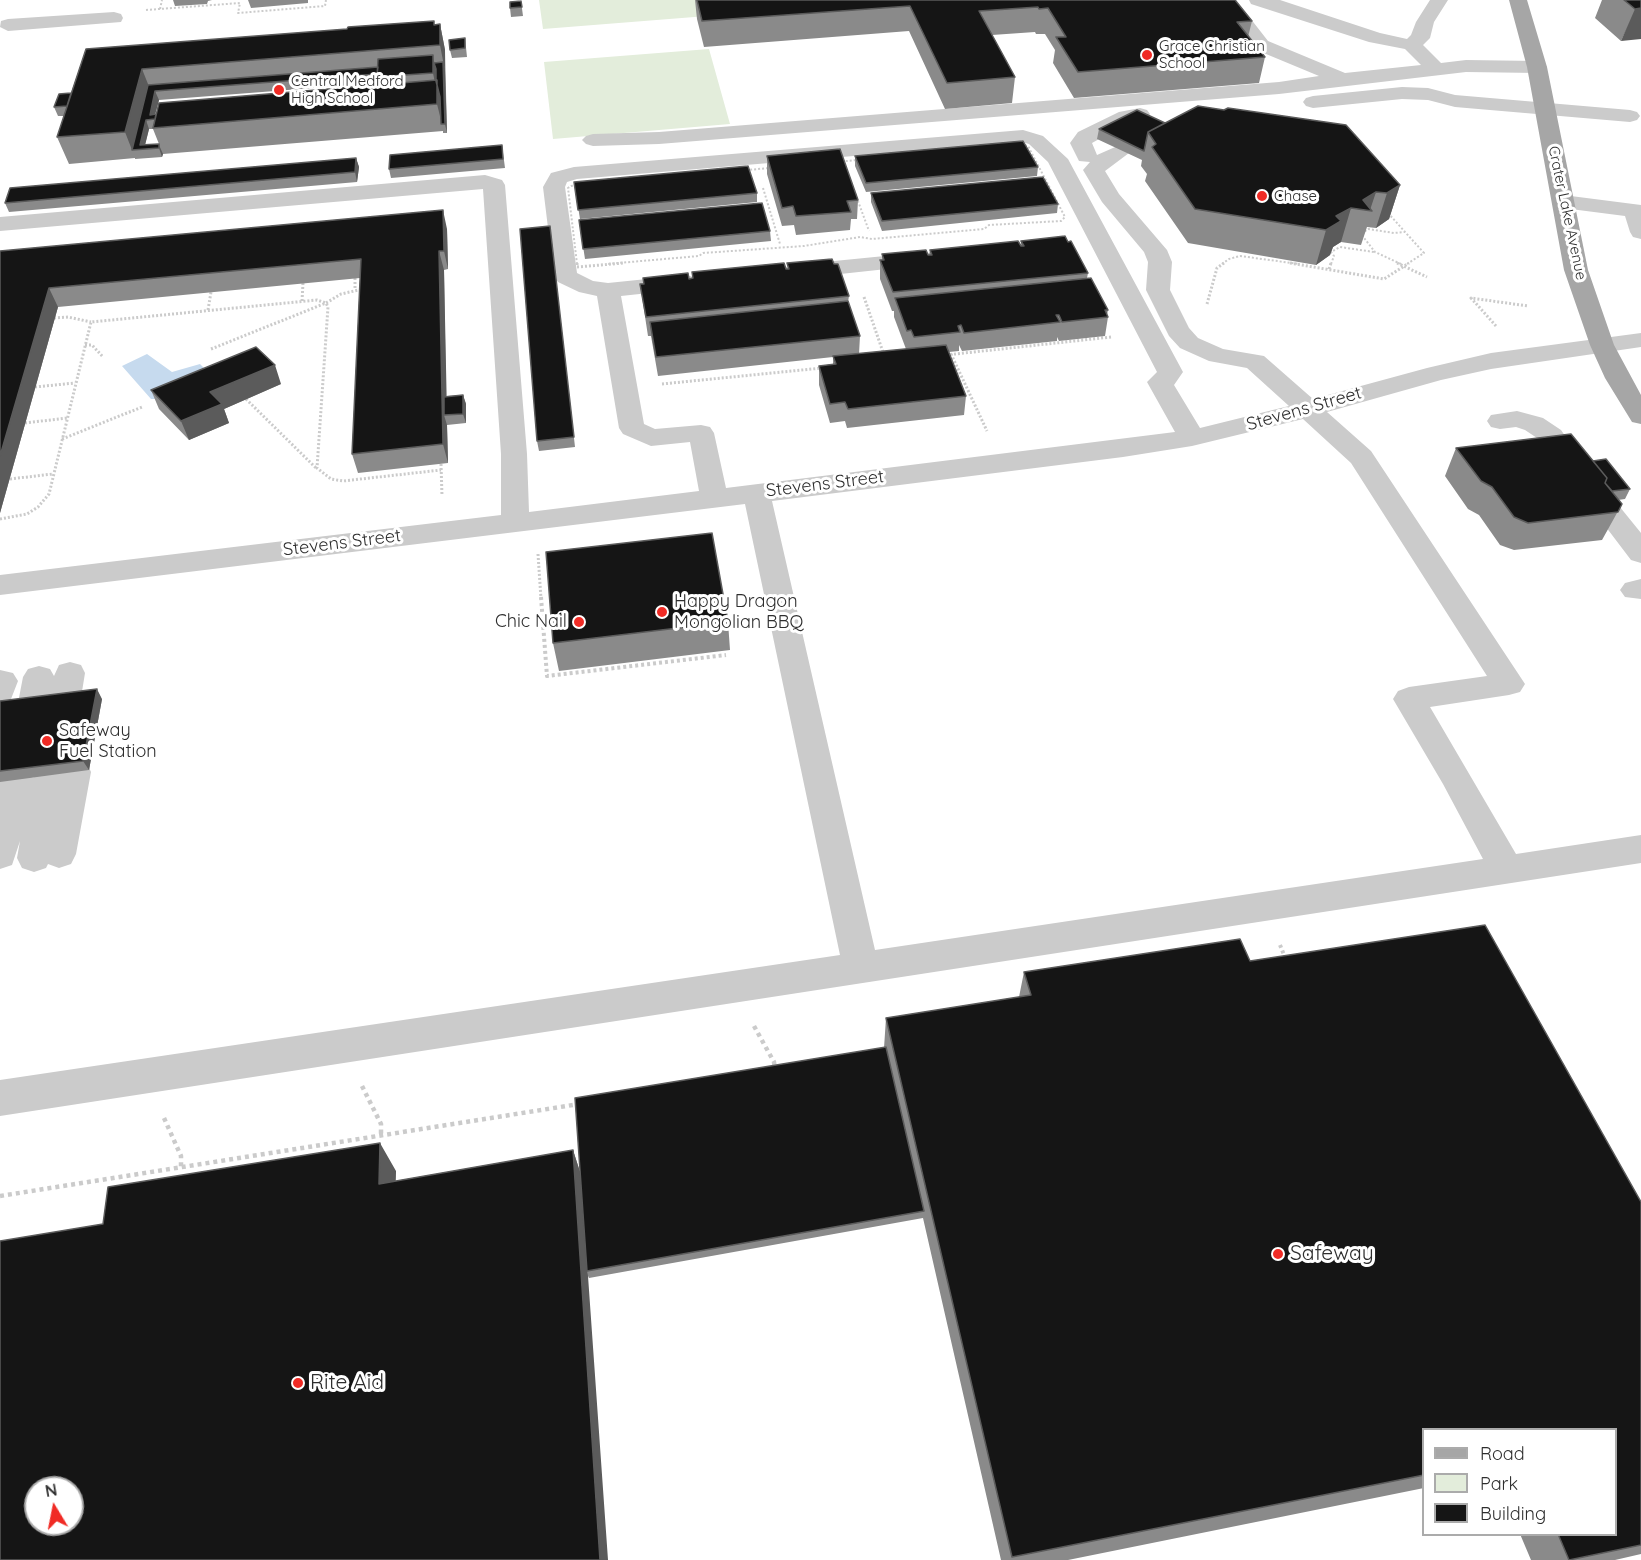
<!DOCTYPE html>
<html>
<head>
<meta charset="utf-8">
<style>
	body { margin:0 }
	#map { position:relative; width:1641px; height:1560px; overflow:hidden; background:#fff; font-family:Quicksand,sans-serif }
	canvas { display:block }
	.legend { position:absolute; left:1422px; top:1428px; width:195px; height:108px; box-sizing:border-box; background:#fff; border:2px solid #ababab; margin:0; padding:8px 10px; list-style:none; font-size:18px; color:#2e2e2e }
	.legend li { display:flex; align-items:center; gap:12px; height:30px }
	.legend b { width:30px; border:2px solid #ababab }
	.north { position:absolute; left:24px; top:1476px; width:60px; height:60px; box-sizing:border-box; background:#fff; border:2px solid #ababab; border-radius:50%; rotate:350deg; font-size:16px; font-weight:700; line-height:24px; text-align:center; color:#2e2e2e }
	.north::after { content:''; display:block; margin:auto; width:21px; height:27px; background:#f02b25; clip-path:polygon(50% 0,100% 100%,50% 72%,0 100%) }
</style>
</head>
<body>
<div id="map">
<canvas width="1641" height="1560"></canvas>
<ul class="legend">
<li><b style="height:8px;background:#a6a6a6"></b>Road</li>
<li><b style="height:16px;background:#e3eddb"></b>Park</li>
<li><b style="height:16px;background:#151515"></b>Building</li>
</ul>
<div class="north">N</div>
</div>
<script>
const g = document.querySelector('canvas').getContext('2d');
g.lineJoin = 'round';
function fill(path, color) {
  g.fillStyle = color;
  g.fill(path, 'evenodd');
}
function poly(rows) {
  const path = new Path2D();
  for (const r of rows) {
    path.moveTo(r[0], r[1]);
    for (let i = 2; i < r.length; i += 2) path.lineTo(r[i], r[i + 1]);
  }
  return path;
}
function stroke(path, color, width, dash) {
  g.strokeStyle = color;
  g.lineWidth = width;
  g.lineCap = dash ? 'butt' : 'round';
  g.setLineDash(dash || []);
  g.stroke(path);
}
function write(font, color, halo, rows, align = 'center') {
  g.font = font + ' Quicksand,sans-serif';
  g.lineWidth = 6;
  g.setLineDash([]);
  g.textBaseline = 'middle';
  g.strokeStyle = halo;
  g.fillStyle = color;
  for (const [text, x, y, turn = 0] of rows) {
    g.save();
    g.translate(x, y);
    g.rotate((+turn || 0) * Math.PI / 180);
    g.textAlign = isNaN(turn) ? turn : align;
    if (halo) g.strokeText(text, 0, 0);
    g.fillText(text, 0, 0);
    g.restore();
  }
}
const green = poly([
	[539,0,909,0,543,29],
	[709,49,730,124,553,139,544,62]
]);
const water = poly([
	[147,354,172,372,200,364,211,375,157,399,151,399,122,366]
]);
const pathFar3 = poly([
	[160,9,162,0],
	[146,10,240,3,238,13,325,6,326,0],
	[851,182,869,231],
	[763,188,780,244],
	[1388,213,1424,253,1407,264],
	[577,264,568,188,571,186,1023,145,1028,146,1065,217,1061,221,989,225,984,229,872,239,860,237,804,246,703,253,699,256,607,264],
	[1222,264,1229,259,1240,256,1299,264],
	[1331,264,1334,256,1331,252,1340,247,1374,252],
	[1401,264,1375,252,1361,234,1368,229,1394,233,1405,232]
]);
const pathFar2 = poly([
	[577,263,577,267,624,263],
	[1290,263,1384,279,1409,263],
	[1397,263,1427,277],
	[1329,269,1331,263],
	[355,278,355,290],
	[864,297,884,355],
	[302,301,303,283],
	[1207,304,1217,268,1224,263],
	[208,310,211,292],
	[54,318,68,317,91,322],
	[1496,326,1471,298,1528,306],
	[85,345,92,345,103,357],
	[211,349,326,303,341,294,363,289],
	[951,354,987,431],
	[946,355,1111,337],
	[662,384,822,368],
	[35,387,75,383],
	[246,399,316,468],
	[25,423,67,418],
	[62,439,142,407],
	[441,464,442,496],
	[10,479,53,474],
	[0,519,27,514,38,507,49,494,91,322,317,300,326,303,328,307,317,468,331,479,343,481,441,470],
	[538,554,541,599]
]);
const pathFar1 = poly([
	[541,597,547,676,726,655],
	[1280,945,1286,960]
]);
const path = poly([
	[754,1026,774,1062,775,1070],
	[362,1086,381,1124,381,1136],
	[164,1118,181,1156,181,1168],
	[0,1196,579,1104]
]);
const minor = poly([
	[1217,0,1236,0,1268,41,1345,73,1421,65,1405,49,1369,42,1251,4,1249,0,1280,0,1380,33,1407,39,1411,35,1416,22,1430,0,1448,0,1434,22,1430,38,1423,45,1441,63,1466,60,1537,61,1544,63,1547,67,1544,71,1537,73,1466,72,1279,94,659,144,593,146,586,144,582,140,586,136,593,134,659,132,1279,82,1319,76,1254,49,1217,0],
	[114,12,121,14,123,18,121,22,8,31,0,27,1,21,8,19,114,12],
	[1402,87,1428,88,1455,95,1630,110,1637,112,1640,116,1637,120,1630,122,1455,107,1428,100,1402,99,1313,108,1306,106,1303,102,1306,98,1313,96,1402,87],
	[1140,108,1147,110,1150,114,1147,118,1131,121,1092,143,1097,155,1122,144,1129,146,1133,150,1105,171,1119,194,1167,250,1172,262,1170,290,1189,328,1198,338,1223,349,1264,356,1313,399,1427,368,1491,353,1641,333,1641,347,1491,369,1441,380,1327,412,1371,451,1525,684,1520,692,1509,695,1430,707,1516,854,1641,835,1641,863,0,1116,0,1080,840,955,745,504,0,595,0,575,501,515,501,454,483,189,0,231,0,217,485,175,502,180,505,185,527,454,529,512,699,491,690,442,651,446,623,434,619,428,597,296,579,292,558,282,554,277,543,187,551,173,574,167,1023,130,1043,136,1068,159,1183,372,1174,385,1200,428,1289,406,1247,368,1209,361,1180,348,1169,336,1146,290,1148,262,1144,252,1102,202,1083,170,1090,162,1079,161,1070,143,1078,132,1119,112,1140,108],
	[1022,142,1029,144,1048,162,1157,372,1147,382,1175,432,726,488,714,433,710,427,701,425,655,429,644,424,621,296,686,289,694,287,698,282,694,277,686,275,608,283,593,281,577,273,565,187,567,182,577,179,1022,142],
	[1303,419,1351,463,1487,676,1409,687,1398,691,1393,699,1443,784,1483,859,875,950,772,501,1123,457,1192,446,1303,419],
	[1563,195,1641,205,1641,239,1633,237,1630,232,1625,216,1555,207,1552,202,1555,197,1563,195],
	[925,252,933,254,937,259,933,264,794,279,786,277,782,272,786,267,794,265,925,252],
	[1517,411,1543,418,1561,430,1590,472,1586,478,1576,481,1566,478,1543,442,1525,430,1516,427,1500,429,1491,427,1487,421,1491,415,1517,411],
	[1601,493,1611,496,1641,533,1641,563,1631,560,1587,502,1591,496,1601,493],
	[1641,579,1641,599,1625,597,1620,590,1625,583,1641,579],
	[70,662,81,665,85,673,80,704,75,712,64,716,53,712,49,706,44,716,33,720,22,716,17,708,23,677,28,669,39,666,50,669,54,676,59,665,70,662],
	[0,670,13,673,18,681,11,699,0,703,0,670],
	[75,759,87,763,91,772,76,854,71,864,59,868,48,864,46,868,34,872,22,868,17,858,20,841,12,865,0,869,0,781,5,770,17,766,29,770,33,778,38,766,50,762,62,766,63,763,75,759]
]);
const major = poly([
	[1509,0,1527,0,1547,67,1588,270,1614,345,1641,395,1641,424,1632,422,1605,378,1590,345,1564,270,1527,67,1509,0]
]);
const wall = poly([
	[173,0,212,0,208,1,207,4,175,6],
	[248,0,308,0,308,3,251,8],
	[695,0,1235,0,1252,21,1248,37,1265,57,1259,83,1074,98,1053,63,1055,50,1045,34,1036,34,1035,32,992,35,1015,77,1012,103,945,109,909,31,704,47,697,19],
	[1602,0,1641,0,1621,41,1595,18],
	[521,1,523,16,511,17,510,8],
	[440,24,445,50,447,133,443,133,443,131,163,154,162,157,135,159,135,158,69,164,57,137,64,116,58,116,54,107,71,93,86,49],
	[378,83,379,85,155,114,159,100],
	[149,129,153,129,159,144,145,145],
	[465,38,467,57,452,58,450,50],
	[1165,123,1400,185,1389,219,1376,228,1367,227,1361,245,1341,242,1333,247,1330,255,1316,265,1188,243,1145,181,1147,174,1141,166,1142,160,1097,139,1099,129],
	[502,145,505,168,391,178,389,169],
	[767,156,858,200,857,219,851,219,850,230,796,235,794,225,782,226,767,174],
	[855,156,1038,167,1037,176,866,192,855,166],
	[356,158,359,167,357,182,9,212,5,203],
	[574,182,757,193,757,202,580,219],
	[871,193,1058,204,1057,213,882,231,871,202],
	[579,220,770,231,771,241,585,259],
	[550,226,575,447,539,451,537,441],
	[447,229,448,269,444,270,446,396,463,395,466,404,466,423,447,425,448,463,358,473,352,454,360,278,58,307,0,513,0,251],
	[1021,241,1088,273,1087,278,1108,310,1107,315,1108,317,1105,336,1059,341,1057,337,1057,341,962,351,959,345,959,351,949,352,966,396,964,415,847,428,845,421,830,423,819,385,819,366,833,364,833,357,658,376,651,336,648,336,640,284,693,278,692,272,788,269,787,263,834,264,849,296,848,302,860,336,859,354,906,349,894,317,894,311,892,311,880,279,880,260,882,260,882,254,929,255,930,250,1021,246],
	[281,384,224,409,229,423,189,440,159,409,151,390],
	[1456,448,1593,460,1630,489,1625,499,1618,500,1622,504,1602,540,1514,550,1500,545,1479,515,1468,509,1445,476],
	[728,622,730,650,559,671,553,643],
	[102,699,89,770,0,782,0,701],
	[1250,961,1641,1202,1641,1554,1615,1560,1531,1560,1520,1534,1616,1534,1616,1430,1424,1430,1424,1488,1068,1560,1001,1560,923,1218,589,1278,588,1276,103,1224,396,1171,395,1181,573,1150,580,1172,884,1048,886,1018,1019,997,1024,972]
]);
const shadedWall = poly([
	[1641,8,1641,39,1621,41,1635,9],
	[440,24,445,50,445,71,440,45],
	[433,55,442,106,442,124,437,104,437,93,433,73],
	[443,62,445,71,447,133,445,124],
	[142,69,152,94,132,150,125,132],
	[155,91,159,100,154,119,150,115],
	[146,120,149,129,144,149,140,145],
	[159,145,163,154,162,157,159,148],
	[356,158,359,167,357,182,355,172],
	[1400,185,1389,219,1376,228,1387,193],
	[1376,192,1370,210,1363,200],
	[1351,208,1341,242,1333,247,1330,255,1316,265,1326,230,1336,216],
	[443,210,447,229,448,269,444,251],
	[439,251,444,270,447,415,444,415,447,425,448,463,443,444],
	[49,288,58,307,0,513,0,456],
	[275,365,281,384,224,409,229,423,189,440,181,421,210,392],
	[463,395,466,404,466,423,463,414],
	[97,689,102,699,89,770,83,761],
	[380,1143,396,1171,395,1211,379,1184],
	[573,1150,582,1178,587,1271,588,1276,608,1560,600,1560]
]);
const building = poly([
	[697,0,1235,0,1252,21,1237,22,1265,57,1078,72,1056,37,1066,37,1048,8,1039,9,1038,7,979,11,1015,77,947,83,910,6,702,21,697,0],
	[1624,0,1641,0,1641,8,1635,9,1624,0],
	[521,1,522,7,510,8,510,2,521,1],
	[434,21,434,25,440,24,440,45,142,69,125,132,57,137,86,49,347,29,348,27,434,21],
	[465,38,465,48,450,50,449,40,465,38],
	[433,55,433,73,377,77,378,59,433,55],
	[443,62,445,124,441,124,440,97,436,81,436,69,434,63,443,62],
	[378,67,377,74,155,91,150,115,156,114,155,119,146,120,140,145,159,144,159,148,132,150,148,85,378,67],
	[437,80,437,104,153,128,159,103,437,80],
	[71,93,67,106,54,107,59,94,71,93],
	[1198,106,1224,110,1228,108,1346,125,1400,185,1387,193,1376,192,1363,200,1372,211,1351,208,1336,216,1341,221,1326,230,1195,209,1152,147,1156,144,1148,132,1198,106],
	[1137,110,1165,123,1148,132,1144,151,1099,129,1137,110],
	[1023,141,1038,167,866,183,855,156,1023,141],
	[502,145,503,159,389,169,390,155,502,145],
	[840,149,858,200,847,201,851,212,796,216,793,206,782,208,767,156,840,149],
	[356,158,355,172,5,203,10,188,356,158],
	[748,166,757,193,578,210,574,182,748,166],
	[1043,177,1058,204,882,221,871,193,1043,177],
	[762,203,770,231,583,249,579,220,762,203],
	[443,210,444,251,439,251,443,444,352,454,361,259,49,288,0,456,0,251,443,210],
	[550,226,574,437,537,441,520,229,550,226],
	[1065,236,1068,242,1071,241,1088,273,893,292,880,260,884,260,882,254,926,250,928,255,932,255,930,250,1018,241,1021,246,1024,246,1021,241,1065,236],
	[832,259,834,264,838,264,849,296,646,317,640,284,644,284,643,278,688,273,689,279,693,278,692,272,784,263,786,269,789,269,787,263,832,259],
	[1091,278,1108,310,1105,310,1108,317,1062,322,1059,315,1056,315,1060,322,964,333,961,325,958,326,960,332,914,337,911,330,907,331,895,298,1091,278],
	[848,301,860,336,656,357,650,322,848,301],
	[946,345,966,396,848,409,845,402,830,404,819,366,836,364,833,356,946,345],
	[256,347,275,365,210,392,222,404,181,421,151,390,256,347],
	[463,395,463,414,444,415,444,397,463,395],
	[1571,434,1607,478,1605,483,1622,504,1618,512,1528,523,1514,517,1492,487,1481,481,1456,448,1571,434],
	[1606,459,1630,489,1612,491,1605,483,1607,478,1593,461,1606,459],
	[712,533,728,622,553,643,546,552,712,533],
	[97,689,83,761,0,771,0,701,97,689],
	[1485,925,1641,1202,1641,1545,1569,1560,1558,1534,1616,1534,1616,1430,1424,1430,1424,1475,1012,1557,886,1018,1031,995,1024,972,1240,939,1250,961,1485,925],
	[886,1047,924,1211,587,1271,575,1098,886,1047],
	[380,1143,379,1184,573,1150,600,1560,0,1560,0,1241,103,1224,108,1187,380,1143],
	[36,1488,72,1488,72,1524,36,1524,36,1488]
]);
const markers = [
	[1147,55,6,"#f02b25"],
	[279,90,6,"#f02b25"],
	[1262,196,6,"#f02b25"],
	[662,612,6,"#f02b25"],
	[579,622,6,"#f02b25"],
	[47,741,6,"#f02b25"],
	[1278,1254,6,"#f02b25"],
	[298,1383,6,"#f02b25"]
];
const farPoinames = [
	["Grace Christian",1159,46],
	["School",1159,63],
	["Central Medford",291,81],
	["High School",291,98],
	["Chase",1274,196]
];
const farStreetnames = [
	["Crater Lake Avenue",1567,213,78]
];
const streetNames = [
	["Stevens Street",1304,409,-16],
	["Stevens Street",825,484,-7],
	["Stevens Street",342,543,-7]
];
const poiNames = [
	["Happy Dragon",674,602],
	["Mongolian BBQ",674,623],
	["Chic Nail",567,622,"right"],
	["Safeway",59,731],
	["Fuel Station",59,752]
];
const nearPoinames = [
	["Safeway",1290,1254],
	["Rite Aid",310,1383]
];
fill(green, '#e3eddb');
fill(water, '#c6daee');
stroke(pathFar3, '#cbcbcb', 2, [2, 2]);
stroke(pathFar2, '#cbcbcb', 3, [2, 2]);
stroke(pathFar1, '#cbcbcb', 4, [3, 3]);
stroke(path, '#cbcbcb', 4.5, [4, 4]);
fill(minor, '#cbcbcb');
fill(major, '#a6a6a6');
fill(wall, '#8a8a8a');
fill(shadedWall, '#5b5b5b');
fill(building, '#151515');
stroke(building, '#5b5b5b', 1.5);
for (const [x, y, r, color] of markers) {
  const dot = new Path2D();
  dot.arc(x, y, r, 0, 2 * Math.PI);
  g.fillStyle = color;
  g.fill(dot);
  stroke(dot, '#fff', 2);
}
write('15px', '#2e2e2e', '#fff', farPoinames, 'left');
write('15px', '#2e2e2e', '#fff', farStreetnames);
write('18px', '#2e2e2e', '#fff', streetNames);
write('18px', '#2e2e2e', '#fff', poiNames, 'left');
write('21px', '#2e2e2e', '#fff', nearPoinames, 'left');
</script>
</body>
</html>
